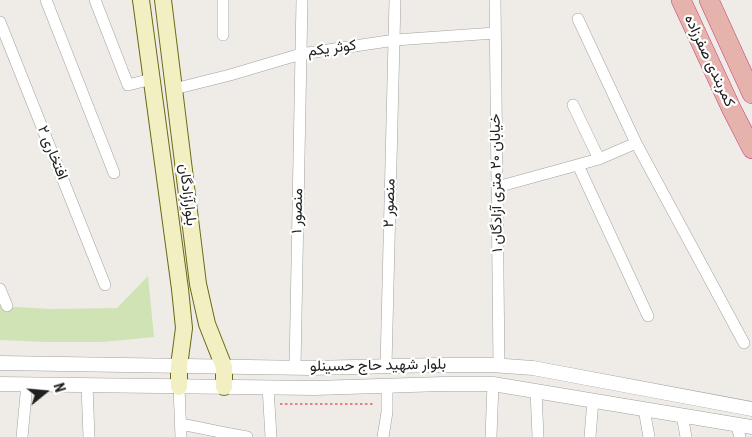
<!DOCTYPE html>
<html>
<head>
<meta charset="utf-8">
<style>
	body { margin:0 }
	#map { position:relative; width:752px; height:437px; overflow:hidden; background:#efece8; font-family:"Roboto Condensed",sans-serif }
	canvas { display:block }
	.north { position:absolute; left:20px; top:367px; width:50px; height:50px; -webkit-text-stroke:4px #fff; paint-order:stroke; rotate:73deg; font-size:14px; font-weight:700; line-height:20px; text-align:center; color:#202020 }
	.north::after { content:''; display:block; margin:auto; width:18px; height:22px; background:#202020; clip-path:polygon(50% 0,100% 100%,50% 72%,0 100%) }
</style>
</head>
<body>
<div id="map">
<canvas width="752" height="437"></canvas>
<div class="north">N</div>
</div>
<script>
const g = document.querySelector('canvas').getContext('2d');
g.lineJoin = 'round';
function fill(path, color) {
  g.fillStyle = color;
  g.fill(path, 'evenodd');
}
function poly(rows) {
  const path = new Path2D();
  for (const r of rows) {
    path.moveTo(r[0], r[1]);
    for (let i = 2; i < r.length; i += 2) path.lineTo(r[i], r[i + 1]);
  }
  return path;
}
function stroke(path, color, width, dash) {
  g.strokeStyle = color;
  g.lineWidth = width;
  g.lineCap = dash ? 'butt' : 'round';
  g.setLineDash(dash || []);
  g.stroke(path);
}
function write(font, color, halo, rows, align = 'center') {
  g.font = font + ' "Roboto Condensed",Vazirmatn,sans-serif';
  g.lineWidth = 4.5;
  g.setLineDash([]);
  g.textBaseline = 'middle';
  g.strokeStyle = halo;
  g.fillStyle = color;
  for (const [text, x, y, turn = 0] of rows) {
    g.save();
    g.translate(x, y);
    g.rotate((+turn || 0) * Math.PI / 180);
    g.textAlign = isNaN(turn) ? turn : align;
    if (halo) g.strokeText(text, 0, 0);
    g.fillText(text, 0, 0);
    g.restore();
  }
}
const grass = poly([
	[148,276,154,337,102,342,45,342,0,340,0,306,50,309,117,308]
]);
const path = poly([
	[280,404,375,404]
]);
const minor = poly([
	[46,0,114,173],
	[95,0,128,85,152,79],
	[495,0,499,366],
	[578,19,636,143,744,343],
	[0,22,105,285],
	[223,35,223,0],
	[174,89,230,75,301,54,395,40,495,33],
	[573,105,599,159],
	[578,165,648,316],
	[497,187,599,159,636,143],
	[0,289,7,306],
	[386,366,395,0],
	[295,368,302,0],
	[87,385,89,437],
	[179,387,181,437],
	[268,387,271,437],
	[536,391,538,437],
	[644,409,649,437],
	[682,415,686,437],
	[181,424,225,433,225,437],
	[736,424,740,437],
	[225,433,247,437],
	[22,437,27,384],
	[383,437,387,412,387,386],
	[491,437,493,384],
	[590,437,593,400]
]);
const tertiary = poly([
	[0,363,310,368,439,365,491,365,533,368,752,409],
	[0,384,315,388,443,384,493,384,752,427]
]);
const secondary = poly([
	[141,0,180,289,184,328,179,366,179,387],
	[163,0,198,284,207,324,224,367,224,387]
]);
const trunk = poly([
	[681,0,732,110,752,149],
	[709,0,752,94]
]);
const streetNames = [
	["کوثر یکم",332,49,-8],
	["کمربندی صفرزاده",709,61,65],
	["افتخاری ۲",52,153,68],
	["۱ خیابان ۲۰ متری آزادگان",497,183,-91],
	["بلوارآزادگان",187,195,83],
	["منصور ۲",390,203,-88],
	["منصور ۱",298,211,-89],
	["بلوار شهید حاج حسینلو",378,366,-1]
];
fill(grass, '#cfe3b5');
stroke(minor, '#a1a1a1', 12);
stroke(tertiary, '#a1a1a1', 15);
stroke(secondary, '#696b13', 18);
stroke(trunk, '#c53d78', 20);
stroke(path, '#e88180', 2, [2.5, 2.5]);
stroke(minor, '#fff', 11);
stroke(tertiary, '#fff', 14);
stroke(secondary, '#f2f0c3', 16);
stroke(trunk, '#e6b3ac', 19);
write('15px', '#202020', '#fff', streetNames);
</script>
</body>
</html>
